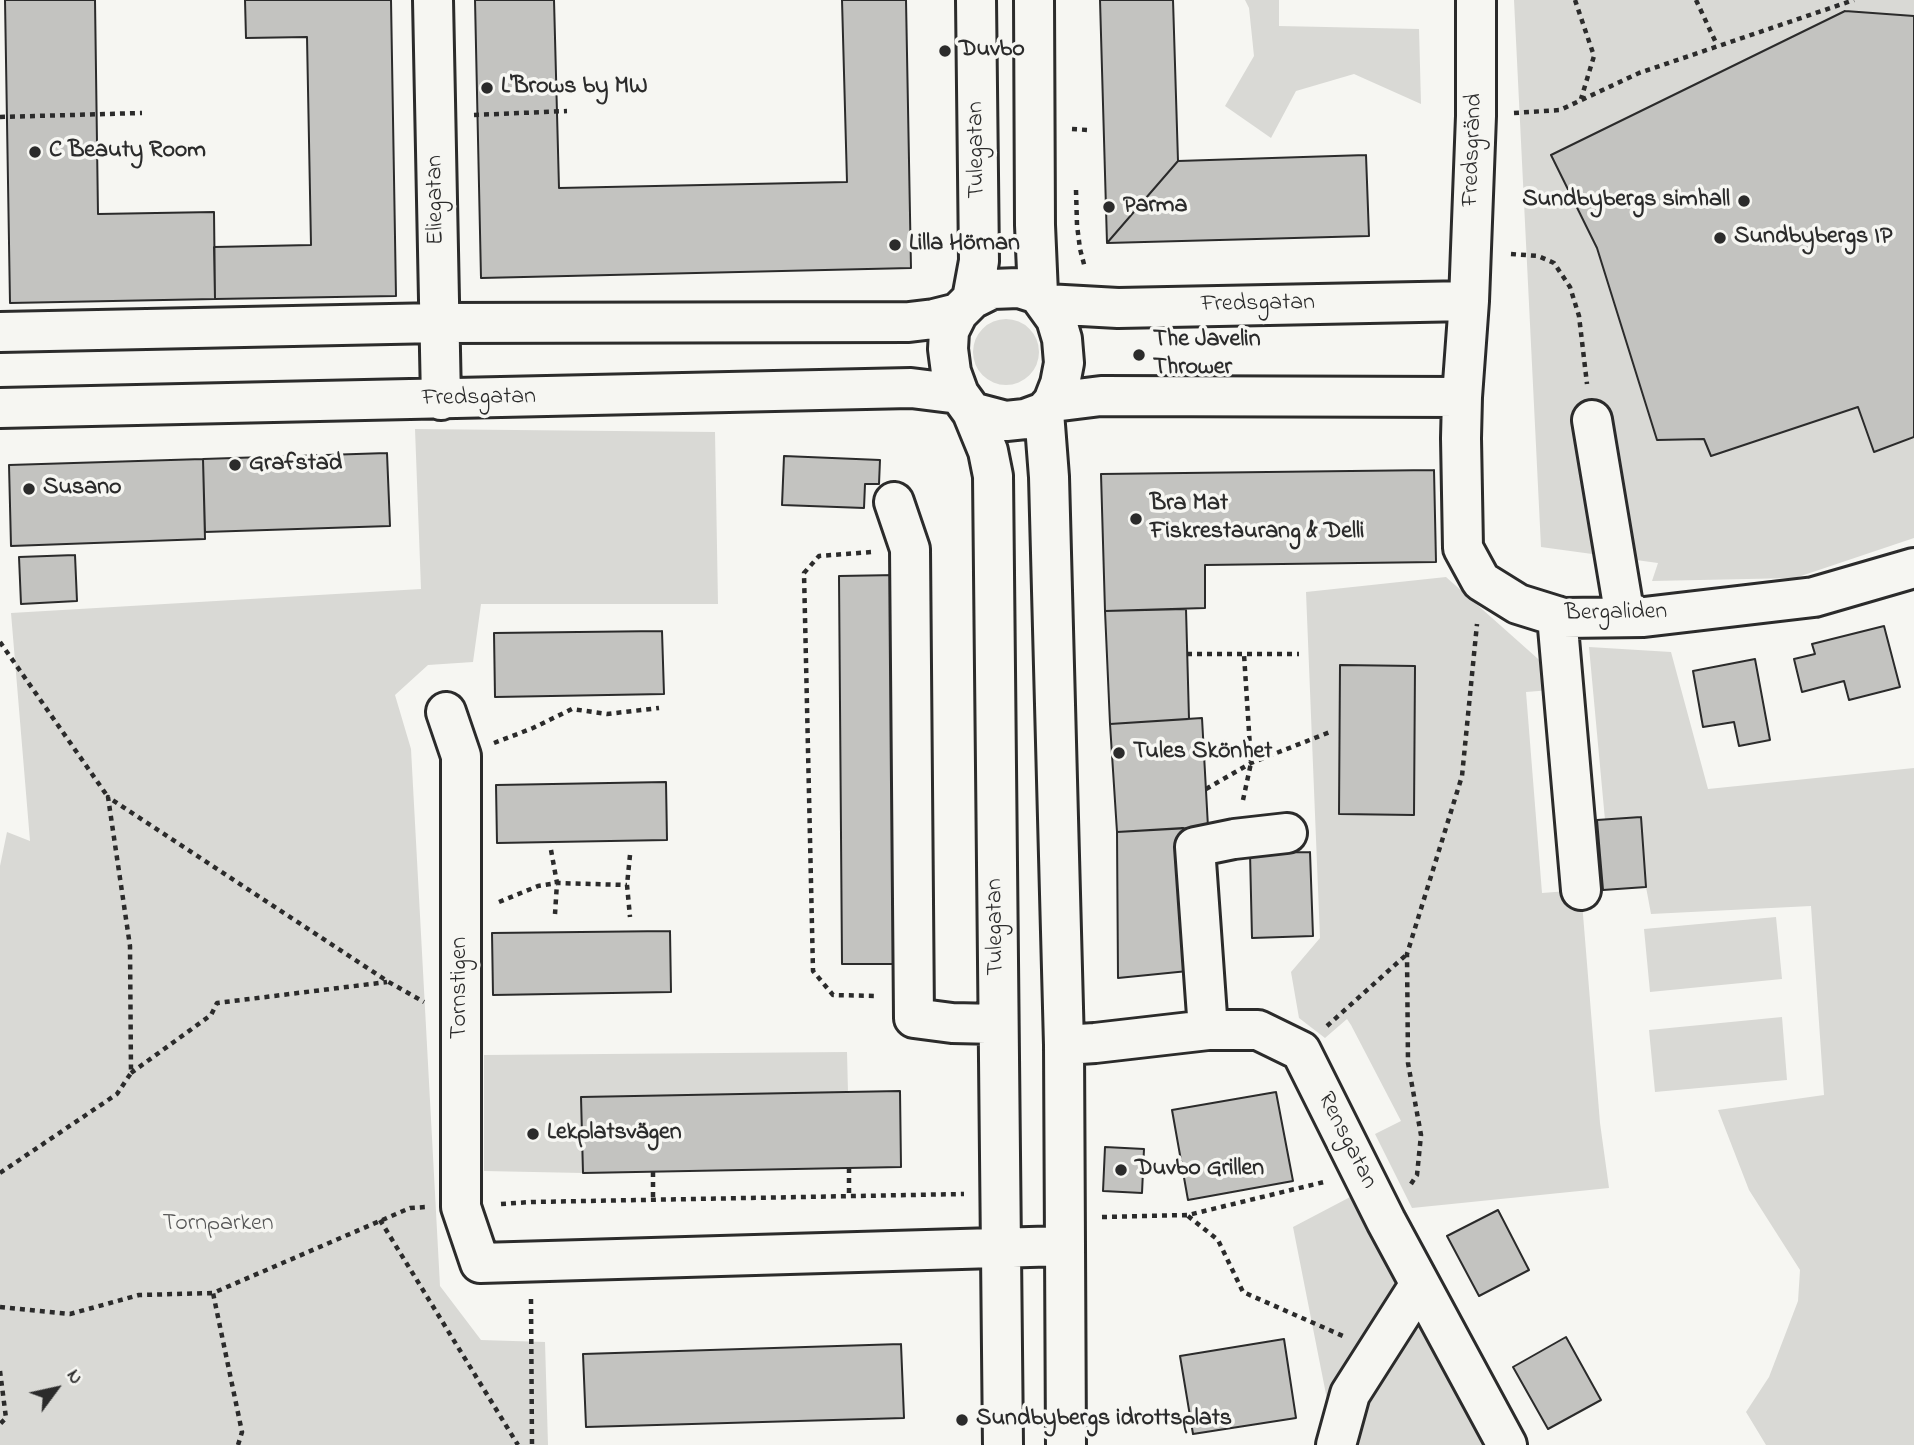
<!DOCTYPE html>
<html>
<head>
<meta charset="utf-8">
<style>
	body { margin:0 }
	#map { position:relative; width:1914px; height:1445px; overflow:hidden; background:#f6f6f2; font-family:"Indie Flower",sans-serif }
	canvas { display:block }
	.north { position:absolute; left:21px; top:1354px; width:70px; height:70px; -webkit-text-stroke:5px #f6f6f2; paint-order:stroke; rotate:57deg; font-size:19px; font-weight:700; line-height:28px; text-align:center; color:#2b2b2b }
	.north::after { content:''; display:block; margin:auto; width:24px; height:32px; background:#2b2b2b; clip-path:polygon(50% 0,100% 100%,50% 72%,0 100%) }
</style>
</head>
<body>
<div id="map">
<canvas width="1914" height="1445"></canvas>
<div class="north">N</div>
</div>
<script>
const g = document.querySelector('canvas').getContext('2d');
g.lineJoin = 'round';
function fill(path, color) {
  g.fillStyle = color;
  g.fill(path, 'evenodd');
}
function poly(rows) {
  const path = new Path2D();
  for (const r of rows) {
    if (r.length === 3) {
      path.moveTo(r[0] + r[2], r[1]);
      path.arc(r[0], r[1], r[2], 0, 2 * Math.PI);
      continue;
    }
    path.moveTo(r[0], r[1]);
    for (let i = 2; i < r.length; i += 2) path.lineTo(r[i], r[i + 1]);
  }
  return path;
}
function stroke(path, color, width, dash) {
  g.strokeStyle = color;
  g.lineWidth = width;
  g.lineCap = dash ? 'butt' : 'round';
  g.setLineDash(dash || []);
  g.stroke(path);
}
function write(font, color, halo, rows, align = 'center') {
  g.font = font + ' "Indie Flower",sans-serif';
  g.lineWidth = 7;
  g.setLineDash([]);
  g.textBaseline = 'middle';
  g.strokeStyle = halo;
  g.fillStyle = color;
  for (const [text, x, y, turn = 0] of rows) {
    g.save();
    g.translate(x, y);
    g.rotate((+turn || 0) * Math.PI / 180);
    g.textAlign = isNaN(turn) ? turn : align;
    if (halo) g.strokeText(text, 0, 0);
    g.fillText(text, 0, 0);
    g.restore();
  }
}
const green = poly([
	[1245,0,1279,0,1279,26,1419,29,1421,104,1354,74,1296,91,1271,138,1225,106,1254,56,1249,8],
	[1514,0,1914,0,1914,538,1795,578,1652,581,1658,563,1541,547],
	[1006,352,33],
	[415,429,715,432,718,604,481,604,473,662,428,665,395,695,411,749,440,1286,481,1340,545,1342,548,1445,0,1445,0,866,7,832,30,841,11,613,421,589],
	[1446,577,1546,666,1564,689,1526,692,1542,893,1581,890,1600,1123,1609,1188,1412,1208,1375,1134,1401,1121,1351,1025,1347,1019,1325,1038,1299,1018,1291,972,1320,938,1306,592],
	[1589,647,1671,652,1708,789,1914,768,1914,1445,1766,1445,1746,1412,1769,1377,1798,1301,1800,1270,1749,1190,1718,1110,1824,1095,1811,906,1651,914,1646,887,1641,817,1605,820],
	[1776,917,1782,979,1650,992,1644,929],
	[1782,1017,1787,1080,1655,1092,1649,1030],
	[847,1052,848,1092,581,1097,583,1173,484,1171,484,1055],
	[1354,1195,1485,1445,1336,1445,1293,1227]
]);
const building = poly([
	[5,0,95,0,98,214,214,212,215,299,10,303,5,0],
	[245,0,391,0,396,296,215,299,214,247,311,245,307,37,246,38,245,0],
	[475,0,554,0,559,188,847,182,842,0,906,0,911,268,481,278,475,0],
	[1100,0,1173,0,1178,161,1107,243,1100,0],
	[1845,11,1914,16,1914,437,1874,452,1858,407,1711,456,1704,439,1657,440,1597,248,1551,155,1845,11],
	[1366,155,1369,236,1107,243,1178,161,1366,155],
	[387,453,390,526,205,532,203,459,387,453],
	[784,456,880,460,879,484,865,484,864,508,782,505,784,456],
	[203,459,205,539,11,546,9,465,203,459],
	[1434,470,1436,562,1205,565,1205,608,1105,611,1101,474,1434,470],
	[75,555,77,601,21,604,19,557,75,555],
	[897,575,900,964,842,964,839,576,897,575],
	[1186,609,1189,719,1110,724,1105,611,1186,609],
	[1884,626,1900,687,1849,700,1844,681,1802,692,1794,659,1815,654,1812,644,1884,626],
	[662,631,664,694,495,697,494,633,662,631],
	[1755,659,1770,740,1739,746,1734,722,1703,727,1693,671,1755,659],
	[1340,665,1415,666,1414,815,1339,814,1340,665],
	[1202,718,1208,827,1117,832,1110,724,1202,718],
	[666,782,667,840,497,843,496,785,666,782],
	[1641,817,1646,887,1603,890,1597,820,1641,817],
	[1183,828,1188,971,1118,978,1117,832,1183,828],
	[1310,852,1313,936,1252,938,1250,853,1310,852],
	[670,931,671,992,493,995,492,933,670,931],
	[900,1091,901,1167,583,1173,581,1097,900,1091],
	[1276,1092,1293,1181,1188,1200,1172,1110,1276,1092],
	[1105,1147,1144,1149,1142,1193,1103,1191,1105,1147],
	[1498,1210,1529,1270,1479,1296,1447,1236,1498,1210],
	[1566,1337,1601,1400,1548,1429,1513,1367,1566,1337],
	[1284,1339,1296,1418,1193,1434,1180,1356,1284,1339],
	[901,1344,904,1418,586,1427,583,1354,901,1344]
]);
const path = poly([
	[1575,0,1594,56,1581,99],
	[1696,0,1717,45],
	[1514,113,1560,110,1639,73,1854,0],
	[474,115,567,111],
	[0,117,142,113],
	[1072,129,1088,130],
	[1076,190,1077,225,1080,249,1085,268],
	[1511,254,1538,256,1554,263,1570,287,1579,316,1587,384],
	[871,552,819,556,804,573,813,971,833,995,876,996],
	[0,642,108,797],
	[1187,654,1299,654],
	[494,743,533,728,572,709,607,714,659,708],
	[1206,789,1251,763,1330,732],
	[1243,800,1251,763,1244,654],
	[551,850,557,883,555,914],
	[630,855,627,885,630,917],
	[499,902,538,886,557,883,627,885],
	[1327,1026,1406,955],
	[131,1073,211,1015,217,1003,387,982],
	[849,1168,849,1195],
	[653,1172,653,1200],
	[0,1173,117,1094,131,1073,130,946,108,797,387,981,424,1002],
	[1411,1184,1417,1175,1421,1135,1408,1063,1407,954,1462,776,1477,624],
	[501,1204,531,1202,964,1194],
	[1188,1216,1218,1240,1243,1292,1343,1336],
	[1102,1217,1188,1215,1324,1182],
	[380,1220,518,1445],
	[531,1299,532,1445],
	[0,1307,70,1314,139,1295,213,1293],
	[0,1371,6,1418,0,1424],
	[238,1445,242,1432,213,1293,410,1208,426,1207]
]);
const minor = poly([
	[433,0,441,400],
	[1034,0,1035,225,1038,294],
	[1476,0,1476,116,1469,301,1462,397,1461,438,1463,548,1481,581,1518,604,1563,618,1644,617,1814,597,1914,568],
	[972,299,979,261,976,0],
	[1046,304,1118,308,1469,301],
	[0,332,439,323,909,322,934,319,958,313],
	[1053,402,1101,396,1462,397],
	[0,408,911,388,959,394],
	[972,412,1006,421,1025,419,1044,412,1053,402,1060,384,1064,363,1062,339,1056,319,1038,294,1019,288,992,289,972,299,958,313,949,331,948,349,951,372,959,394,972,412,988,451,993,476,1003,1445],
	[1044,412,1049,477,1064,1045,1066,1445],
	[1592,420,1625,617],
	[894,502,910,549,914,1018,952,1023,998,1024],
	[1557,616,1581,890],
	[446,712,461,756,461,1207,480,1263,1064,1246],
	[1208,1030,1195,847,1234,839,1287,833],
	[1064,1045,1095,1043,1208,1030,1258,1030,1301,1051,1386,1221,1507,1445],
	[1336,1445,1350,1394,1420,1284]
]);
const markers = [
	[945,51,7,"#2b2b2b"],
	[487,88,7,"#2b2b2b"],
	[35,152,7,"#2b2b2b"],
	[1744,201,7,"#2b2b2b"],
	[1109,207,7,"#2b2b2b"],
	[1720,238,7,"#2b2b2b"],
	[895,245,7,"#2b2b2b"],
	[1139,355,7,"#2b2b2b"],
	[235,465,7,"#2b2b2b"],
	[29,489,7,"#2b2b2b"],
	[1136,519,7,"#2b2b2b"],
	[1119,753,7,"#2b2b2b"],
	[533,1134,7,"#2b2b2b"],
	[1121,1170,7,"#2b2b2b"],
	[962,1420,7,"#2b2b2b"]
];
const poiNames = [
	["Duvbo",959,51],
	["L'Brows by MW",501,88],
	["C Beauty Room",49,152],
	["Sundbybergs simhall",1730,201,"right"],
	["Parma",1123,207],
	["Sundbybergs IP",1734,238],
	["Lilla Hörnan",909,245],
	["The Javelin",1153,341],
	["Thrower",1153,369],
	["Grafstad",249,465],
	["Susano",43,489],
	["Bra Mat",1150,505],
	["Fiskrestaurang & Delli",1150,533],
	["Tules Skönhet",1133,753],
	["Lekplatsvägen",547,1134],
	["Duvbo Grillen",1135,1170],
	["Sundbybergs idrottsplats",976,1420]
];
const streetNames = [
	["Tulegatan",978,150,-91],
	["Fredsgränd",1474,150,-88],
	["Eliegatan",437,200,-91],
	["Fredsgatan",1258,305,-1],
	["Fredsgatan",479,399,-1],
	["Bergaliden",1616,614,-1],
	["Tulegatan",997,927,-91],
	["Tornstigen",461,988,-90],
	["Rensgatan",1346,1141,63]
];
const parkNames = [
	["Tornparken",218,1225]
];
fill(green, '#d9d9d5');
fill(building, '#c3c3c0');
stroke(building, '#2b2b2b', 2);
stroke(minor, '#2b2b2b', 44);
stroke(path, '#2b2b2b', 4.5, [5, 5]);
stroke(minor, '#f6f6f2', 38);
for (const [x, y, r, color] of markers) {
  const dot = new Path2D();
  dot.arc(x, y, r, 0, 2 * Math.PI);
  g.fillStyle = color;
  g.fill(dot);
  stroke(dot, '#f6f6f2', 2.5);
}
write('bold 24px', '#2b2b2b', '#f6f6f2', poiNames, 'left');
write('24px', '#2b2b2b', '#f6f6f2', streetNames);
write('24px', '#565656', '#f6f6f2', parkNames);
</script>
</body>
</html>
